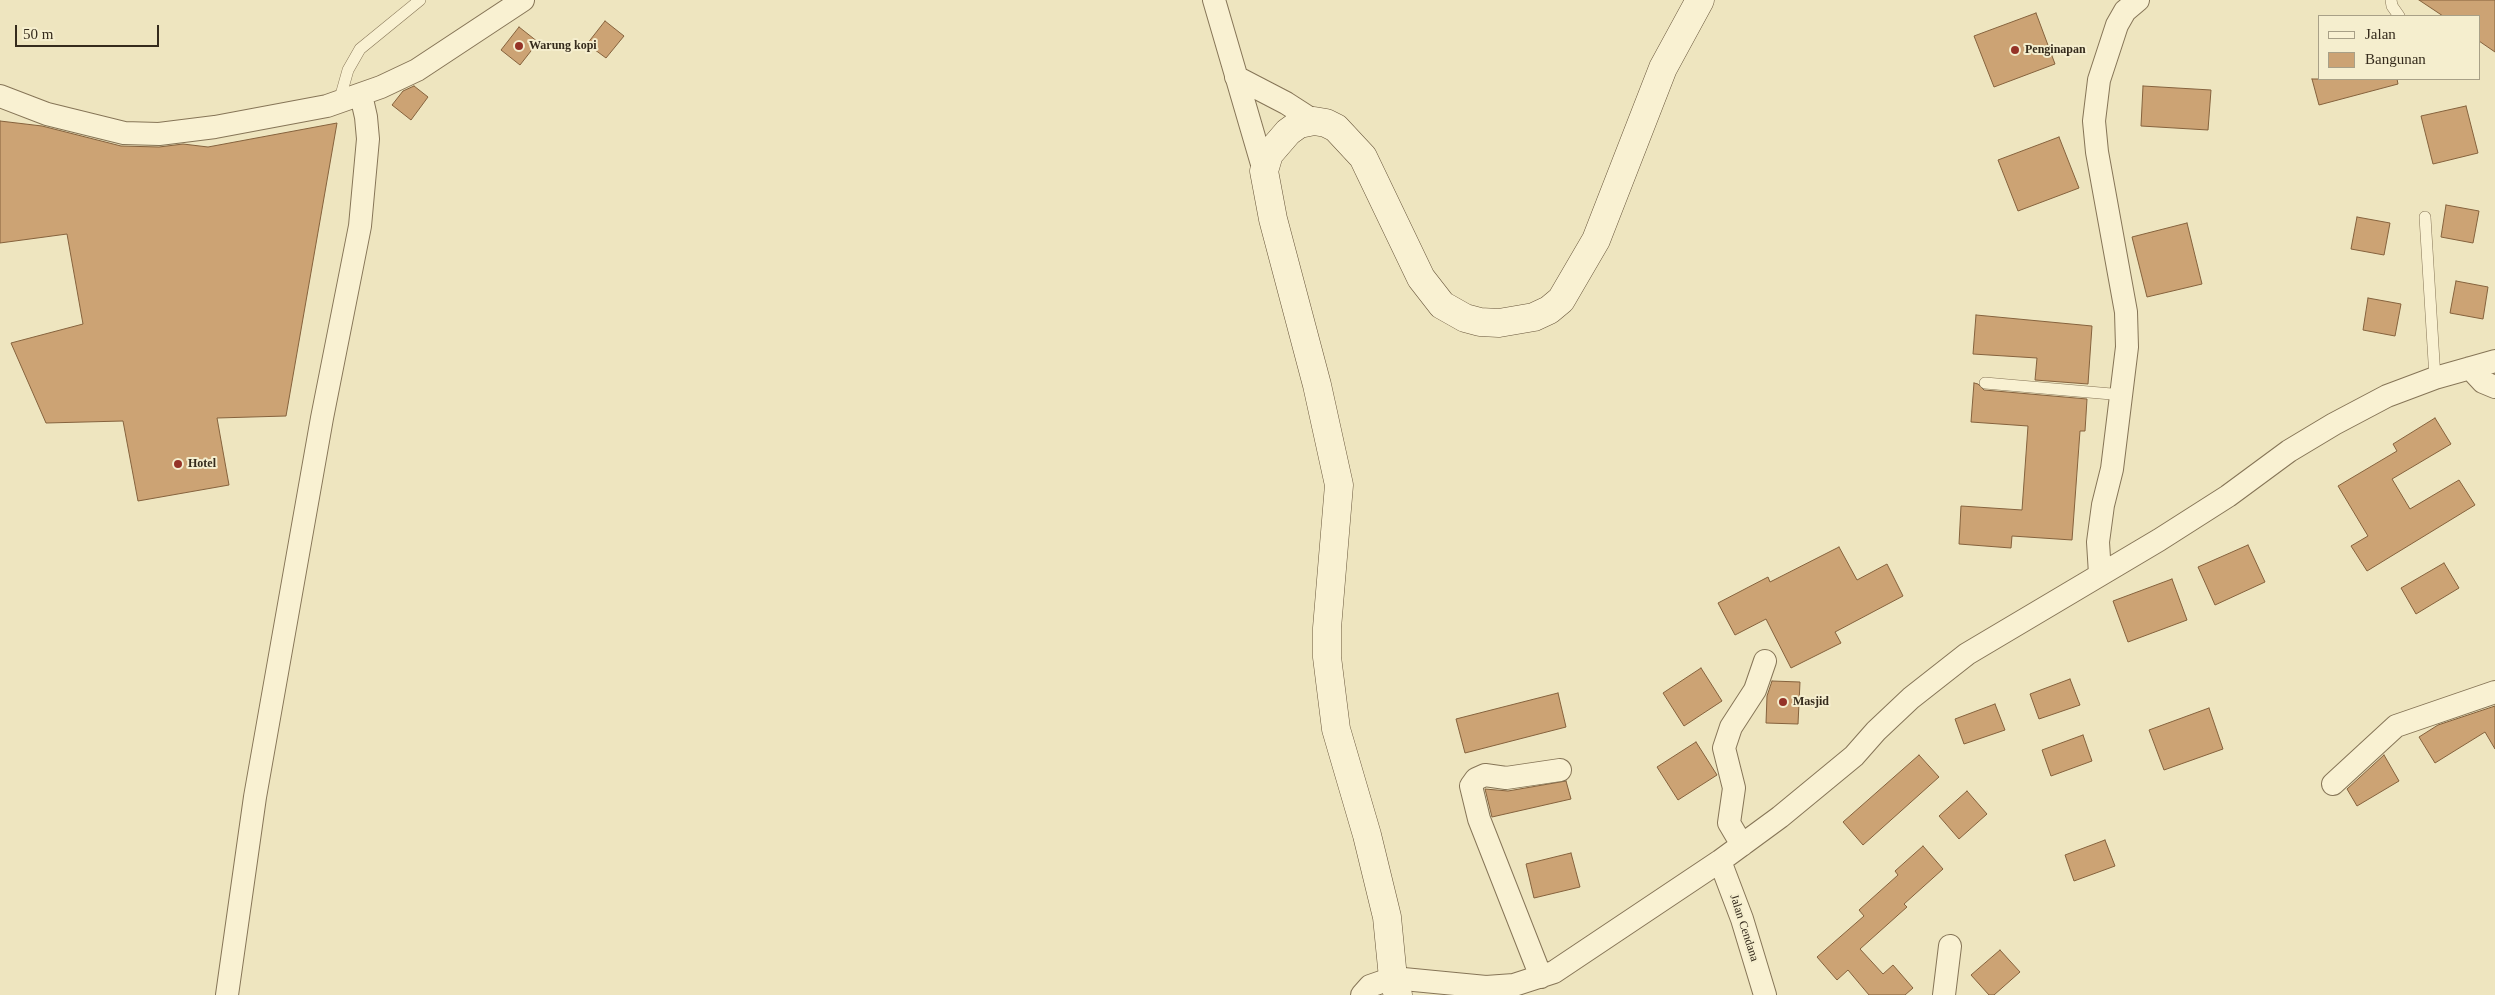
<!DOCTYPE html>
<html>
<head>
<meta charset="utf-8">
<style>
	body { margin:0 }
	#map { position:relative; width:2495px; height:995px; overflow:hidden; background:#eee5bf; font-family:Georgia,serif }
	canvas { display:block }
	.legend { position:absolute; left:2318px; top:15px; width:162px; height:65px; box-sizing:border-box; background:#f5eece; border:1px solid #a8a087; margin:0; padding:6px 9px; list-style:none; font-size:15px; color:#352b1c }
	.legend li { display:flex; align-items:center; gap:10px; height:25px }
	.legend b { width:25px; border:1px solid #a8a087 }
	.scale { position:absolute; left:15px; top:25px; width:144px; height:22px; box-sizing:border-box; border:2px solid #352b1c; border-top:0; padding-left:6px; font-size:15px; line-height:18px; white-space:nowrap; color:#352b1c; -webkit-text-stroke:4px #f5eece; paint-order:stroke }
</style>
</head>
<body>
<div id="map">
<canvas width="2495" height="995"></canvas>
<ul class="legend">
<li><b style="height:6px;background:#f9f1d2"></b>Jalan</li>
<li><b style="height:14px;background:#cca374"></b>Bangunan</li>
</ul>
<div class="scale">50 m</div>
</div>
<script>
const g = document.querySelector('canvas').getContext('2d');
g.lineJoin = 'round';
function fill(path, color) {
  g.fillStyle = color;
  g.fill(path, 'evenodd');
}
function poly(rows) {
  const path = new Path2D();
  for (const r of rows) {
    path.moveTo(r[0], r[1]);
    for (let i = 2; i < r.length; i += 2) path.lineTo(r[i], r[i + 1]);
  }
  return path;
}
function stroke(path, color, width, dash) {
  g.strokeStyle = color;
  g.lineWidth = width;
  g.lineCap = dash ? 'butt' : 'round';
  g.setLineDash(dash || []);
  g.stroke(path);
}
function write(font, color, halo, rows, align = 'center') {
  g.font = font + ' Georgia,serif';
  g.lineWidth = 4;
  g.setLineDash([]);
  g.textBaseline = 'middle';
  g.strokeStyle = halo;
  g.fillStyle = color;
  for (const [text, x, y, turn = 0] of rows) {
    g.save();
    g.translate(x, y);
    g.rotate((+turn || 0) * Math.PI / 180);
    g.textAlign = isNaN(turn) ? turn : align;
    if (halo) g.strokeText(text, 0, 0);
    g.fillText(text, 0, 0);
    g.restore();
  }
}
const building = poly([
	[2419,0,2495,0,2495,52,2479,41,2479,16,2443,16,2419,0],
	[2036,13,2055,64,1994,87,1974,36,2036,13],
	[605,21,624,36,606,58,587,44,605,21],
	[519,27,538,42,520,65,501,50,519,27],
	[2312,79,2397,79,2398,84,2319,105,2312,79],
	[414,86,428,97,411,120,392,105,403,91,414,86],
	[2143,86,2211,90,2208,130,2141,126,2143,86],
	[2466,106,2478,153,2433,164,2421,116,2466,106],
	[0,121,42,126,121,146,159,147,183,144,208,147,337,123,286,416,217,418,229,485,138,501,123,421,46,423,11,343,83,324,67,234,0,243,0,121],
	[2059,137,2079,188,2018,211,1998,160,2059,137],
	[2446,205,2479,211,2473,243,2441,237,2446,205],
	[2357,217,2390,223,2384,255,2351,249,2357,217],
	[2187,223,2202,284,2147,297,2132,237,2187,223],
	[2456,281,2488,287,2483,319,2450,313,2456,281],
	[2368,298,2401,304,2395,336,2363,330,2368,298],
	[1976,315,2092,326,2088,384,2035,380,2037,358,1973,354,1976,315],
	[1974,383,1978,384,1984,390,2087,399,2085,431,2080,431,2072,540,2012,536,2011,548,1959,544,1961,506,2022,510,2028,426,1971,422,1974,383],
	[2435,418,2451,444,2392,479,2410,509,2459,480,2475,505,2367,571,2351,546,2368,536,2338,486,2397,451,2393,444,2435,418],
	[2248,545,2265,582,2215,605,2198,567,2248,545],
	[1839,547,1857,580,1887,564,1903,596,1835,632,1841,643,1791,668,1766,619,1735,635,1718,603,1768,577,1770,582,1839,547],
	[2444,563,2459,588,2416,614,2401,588,2444,563],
	[2172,579,2187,620,2128,642,2113,601,2172,579],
	[1701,668,1722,701,1684,726,1663,693,1701,668],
	[2070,679,2080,705,2039,719,2030,694,2070,679],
	[1772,681,1800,682,1798,724,1766,723,1767,696,1772,681],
	[1558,693,1566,727,1465,753,1456,719,1558,693],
	[1995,704,2005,730,1964,744,1955,719,1995,704],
	[2495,706,2495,749,2485,732,2435,763,2419,737,2438,725,2495,706],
	[2209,708,2223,749,2164,770,2149,730,2209,708],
	[2083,735,2092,761,2051,776,2042,750,2083,735],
	[1696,742,1717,775,1678,800,1657,767,1696,742],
	[1919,755,1939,777,1863,845,1843,822,1919,755],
	[2384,755,2399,781,2357,806,2347,789,2384,755],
	[1566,781,1571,799,1492,817,1485,789,1508,791,1566,781],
	[1967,791,1987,814,1959,839,1939,816,1967,791],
	[2105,840,2115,866,2074,881,2065,855,2105,840],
	[1923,846,1943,869,1904,904,1907,907,1860,949,1883,974,1893,965,1913,988,1905,995,1869,995,1848,970,1837,980,1817,957,1864,916,1859,910,1898,875,1895,871,1923,846],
	[1571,853,1580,887,1534,898,1526,864,1571,853],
	[2000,950,2020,972,1994,995,1989,995,1971,975,2000,950]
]);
const lane = poly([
	[2391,0,2392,6,2399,16],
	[339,102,348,70,360,49,420,0],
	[2425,217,2435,378],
	[1985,383,2123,395]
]);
const street = poly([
	[1214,0,1264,171],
	[1236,77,1286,103,1314,121],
	[0,96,47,114,124,133,159,134,215,127,327,106,381,87,417,70,523,0],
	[2470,368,2483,382,2495,387],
	[2100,574,2098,542,2103,505,2112,469,2127,347,2126,312,2097,152,2094,121,2099,80,2117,25,2125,11,2138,0],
	[2333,784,2396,726,2495,692],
	[1742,845,1729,823,1734,788,1724,748,1731,727,1755,690,1765,661],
	[1720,861,1742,919,1765,995],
	[1541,977,1479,819,1471,786,1476,779,1485,775,1506,778,1560,770],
	[227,995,255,797,322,418,360,226,368,139,366,117,361,95],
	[1362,995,1370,986,1393,978,1486,987,1514,985,1554,972,1720,861,1780,817,1854,756,1876,731,1911,698,1967,654,2159,540,2228,496,2289,451,2334,424,2387,396,2435,378,2495,361],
	[1944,995,1950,946]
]);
const secondary = poly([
	[1398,995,1393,978,1387,917,1367,835,1336,729,1327,657,1327,628,1339,485,1317,385,1273,219,1264,171,1269,154,1288,132,1299,124,1314,121,1326,123,1336,128,1363,157,1421,278,1442,305,1465,318,1480,322,1499,323,1534,317,1549,310,1561,300,1596,240,1663,68,1700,0]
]);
const markers = [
	[519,46,5,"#953327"],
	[2015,50,5,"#953327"],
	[178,464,5,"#953327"],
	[1783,702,5,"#953327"]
];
const poiNames = [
	["Warung kopi",529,46],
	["Penginapan",2025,50],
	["Hotel",188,464],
	["Masjid",1793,702]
];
const streetNames = [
	["Jalan Cendana",1744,928,72]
];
fill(building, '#cca374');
stroke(building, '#85623d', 1);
stroke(lane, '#867557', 12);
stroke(street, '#867557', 24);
stroke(secondary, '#68563b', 29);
stroke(lane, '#f9f1d2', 11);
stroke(street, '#f9f1d2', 22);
stroke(secondary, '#f9f1d2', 28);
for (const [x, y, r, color] of markers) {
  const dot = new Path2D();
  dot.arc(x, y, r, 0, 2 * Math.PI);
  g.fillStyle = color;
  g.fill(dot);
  stroke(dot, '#f5eece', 2);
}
write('bold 12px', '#352b1c', '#f5eece', poiNames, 'left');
write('12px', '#352b1c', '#f5eece', streetNames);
</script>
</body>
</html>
